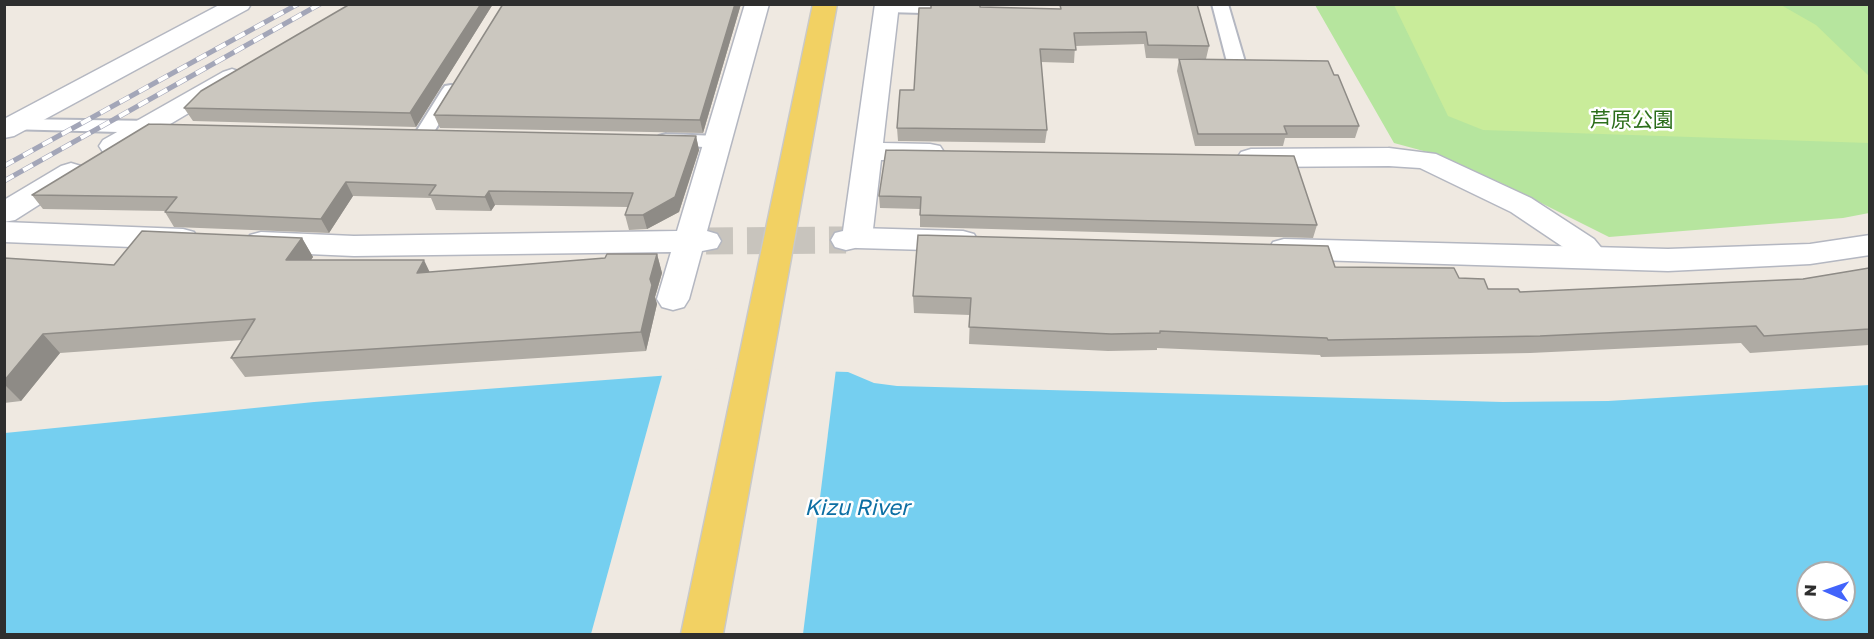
<!DOCTYPE html>
<html>
<head>
<meta charset="utf-8">
<style>
	body { margin:0 }
	#map { position:relative; width:1874px; height:639px; overflow:hidden; background:#efe9e1; font-family:"Golos Text",sans-serif }
	canvas { display:block }
	.frame { position:absolute; inset:0; border:6px solid #2e2e2e; pointer-events:none }
	.north { position:absolute; left:1796px; top:561px; width:60px; height:60px; box-sizing:border-box; background:#fff; border:2px solid #ababab; border-radius:50%; rotate:272deg; font-size:16px; font-weight:700; line-height:24px; text-align:center; color:#2e2e2e }
	.north::after { content:''; display:block; margin:auto; width:21px; height:27px; background:#4264fb; clip-path:polygon(50% 0,100% 100%,50% 72%,0 100%) }
</style>
</head>
<body>
<div id="map">
<canvas width="1874" height="639"></canvas>
<div class="frame"></div>
<div class="north">N</div>
</div>
<script>
const g = document.querySelector('canvas').getContext('2d');
g.lineJoin = 'round';
function fill(path, color) {
  g.fillStyle = color;
  g.fill(path, 'evenodd');
}
function poly(rows) {
  const path = new Path2D();
  for (const r of rows) {
    path.moveTo(r[0], r[1]);
    for (let i = 2; i < r.length; i += 2) path.lineTo(r[i], r[i + 1]);
  }
  return path;
}
function stroke(path, color, width, dash) {
  g.strokeStyle = color;
  g.lineWidth = width;
  g.lineCap = dash ? 'butt' : 'round';
  g.setLineDash(dash || []);
  g.stroke(path);
}
function write(font, color, halo, rows, align = 'center') {
  g.font = font + ' "Golos Text","Noto Sans JP",sans-serif';
  g.lineWidth = 5;
  g.setLineDash([]);
  g.textBaseline = 'middle';
  g.strokeStyle = halo;
  g.fillStyle = color;
  for (const [text, x, y, turn = 0] of rows) {
    g.save();
    g.translate(x, y);
    g.rotate((+turn || 0) * Math.PI / 180);
    g.textAlign = isNaN(turn) ? turn : align;
    if (halo) g.strokeText(text, 0, 0);
    g.fillText(text, 0, 0);
    g.restore();
  }
}
const green = poly([
	[1315,5,1869,5,1869,213,1843,218,1609,237,1501,183,1431,153,1394,143]
]);
const pitch = poly([
	[1394,5,1781,5,1816,25,1869,76,1869,143,1483,130,1448,116]
]);
const water = poly([
	[751,369,848,372,874,383,897,386,1503,402,1608,401,1869,385,1869,634,5,634,5,433,314,402],
	[1808,573,1844,573,1844,609,1808,609]
]);
const pier = poly([
	[751,366,836,369,803,634,591,634,663,372]
]);
const streetTunnel = poly([
	[706,241,846,240]
]);
const lane = poly([
	[880,4,961,4,968,9,960,14,886,12,880,10,878,7,880,4],
	[1212,4,1228,4,1245,62,1242,66,1230,66,1227,62,1212,4],
	[451,85,457,86,460,90,432,135,430,139,416,139,414,135,442,90,445,86,451,85],
	[14,119,156,121,163,123,165,127,163,131,156,133,7,129,5,125,7,121,14,119],
	[666,134,718,136,725,138,727,142,725,146,718,148,659,144,657,140,659,136,666,134]
]);
const street = poly([
	[745,4,769,4,707,231,717,234,721,241,717,248,702,251,689,299,684,307,673,310,662,307,657,299,671,252,354,256,261,252,250,249,246,242,250,235,261,232,354,236,677,231,745,4],
	[875,4,899,4,883,143,930,144,940,146,944,152,940,158,930,160,881,160,872,238,868,245,846,250,835,247,831,240,835,233,843,231,875,4],
	[1389,148,1436,154,1531,198,1594,239,1609,257,1604,264,1593,268,1582,264,1572,253,1511,212,1420,168,1389,166,1251,167,1241,164,1237,158,1241,152,1251,149,1389,148],
	[4,222,183,229,194,232,198,239,194,246,183,249,4,242,4,222]
]);
const secondary = poly([
	[221,4,251,4,248,9,14,136,4,138,4,119,221,4],
	[232,69,241,72,245,77,241,82,123,152,113,154,103,152,99,146,103,140,223,72,232,69],
	[71,163,81,166,85,172,81,178,15,220,4,222,4,200,61,166,71,163],
	[857,228,963,231,974,234,978,241,974,248,963,251,857,248,846,245,842,238,846,231,857,228],
	[1870,235,1870,255,1810,264,1668,271,1284,259,1273,256,1269,249,1273,242,1284,239,1668,249,1810,244,1870,235]
]);
const primary = poly([
	[813,4,837,4,723,634,681,634,813,4]
]);
const rail = poly([
	[4,166,298,4],
	[4,181,320,4]
]);
const wall = poly([
	[350,4,493,4,416,127,193,121,184,108],
	[503,4,741,4,703,133,440,128,434,115],
	[1060,5,1209,46,1206,59,1146,58,1144,44,1075,46,1074,63,1041,62,1047,130,1045,143,898,141,897,128,914,90,980,7,1060,9],
	[1179,59,1334,75,1359,126,1355,138,1285,138,1283,146,1195,146,1177,71],
	[696,136,699,150,679,212,647,229,629,230,625,215,628,207,495,205,491,211,436,210,431,198,353,196,329,233,174,227,165,212,166,211,43,209,32,195],
	[886,150,1317,225,1313,238,920,227,920,209,880,208,879,196],
	[302,238,313,257,311,260,430,272,657,254,662,273,655,297,657,304,646,351,245,377,231,358,242,340,60,353,21,401,4,403,4,258,114,265],
	[1335,267,1459,278,1488,289,1520,292,1803,279,1869,268,1869,345,1750,353,1741,343,1530,353,1321,357,1320,355,1157,348,1157,350,1108,351,969,344,970,315,914,313,913,296]
]);
const shadedWall = poly([
	[481,4,493,4,416,127,410,113],
	[735,4,741,4,703,133,700,120],
	[696,136,699,150,679,212,647,229,643,215],
	[346,182,353,196,329,233,321,219],
	[489,191,495,205,491,211,485,197],
	[302,238,313,257,298,279,286,260],
	[657,254,662,273,655,297,657,304,646,351,641,332,650,279],
	[424,260,433,279,417,273],
	[43,334,60,353,21,401,4,384,4,381]
]);
const building = poly([
	[350,4,481,4,410,113,184,108,201,91,350,4],
	[503,4,735,4,700,120,434,115,503,4],
	[931,4,980,4,980,7,1061,9,1060,5,1197,4,1209,46,1148,45,1146,32,1074,33,1076,50,1040,49,1047,130,897,128,900,90,914,90,919,8,931,8,931,4],
	[1179,59,1328,61,1334,75,1338,75,1359,126,1284,126,1287,134,1198,134,1179,59],
	[149,124,696,136,675,197,643,215,625,215,633,193,489,191,485,197,429,195,436,185,346,182,321,219,165,212,177,197,32,195,149,124],
	[886,150,1294,156,1317,225,920,215,921,197,879,196,886,150],
	[142,231,302,238,286,260,424,260,417,273,605,258,607,254,657,254,650,279,652,285,641,332,231,358,255,319,43,334,4,381,4,258,114,265,142,231],
	[918,235,1328,246,1335,267,1454,268,1459,278,1484,279,1488,289,1518,289,1520,292,1803,279,1869,268,1869,329,1764,336,1756,326,1540,336,1328,340,1327,338,1160,331,1160,333,1111,334,969,327,971,298,913,296,918,235]
]);
const parkNames = [
	["芦原公園",1632,120]
];
const waterNames = [
	["Kizu River",857,508]
];
fill(green, '#b6e59e');
fill(pitch, '#c9ec9a');
fill(water, '#75cff0');
fill(pier, '#efe9e1');
stroke(streetTunnel, '#c8c4bd', 27, [27, 14]);
stroke(lane, '#b4b7c1', 4);
stroke(street, '#b4b7c1', 3);
stroke(secondary, '#b4b7c1', 3);
stroke(primary, '#c9c9c9', 3);
fill(lane, '#fff');
fill(street, '#fff');
fill(secondary, '#fff');
fill(primary, '#f2d163');
stroke(rail, '#a3a6b8', 5);
stroke(rail, '#fff', 4, [11]);
fill(wall, '#afaba4');
fill(shadedWall, '#8e8b86');
fill(building, '#cbc7bf');
stroke(building, '#8e8b86', 1.5);
write('21px', '#2c6e1b', '#fff', parkNames);
write('italic 22px', '#0d6fa3', '#fff', waterNames);
</script>
</body>
</html>
